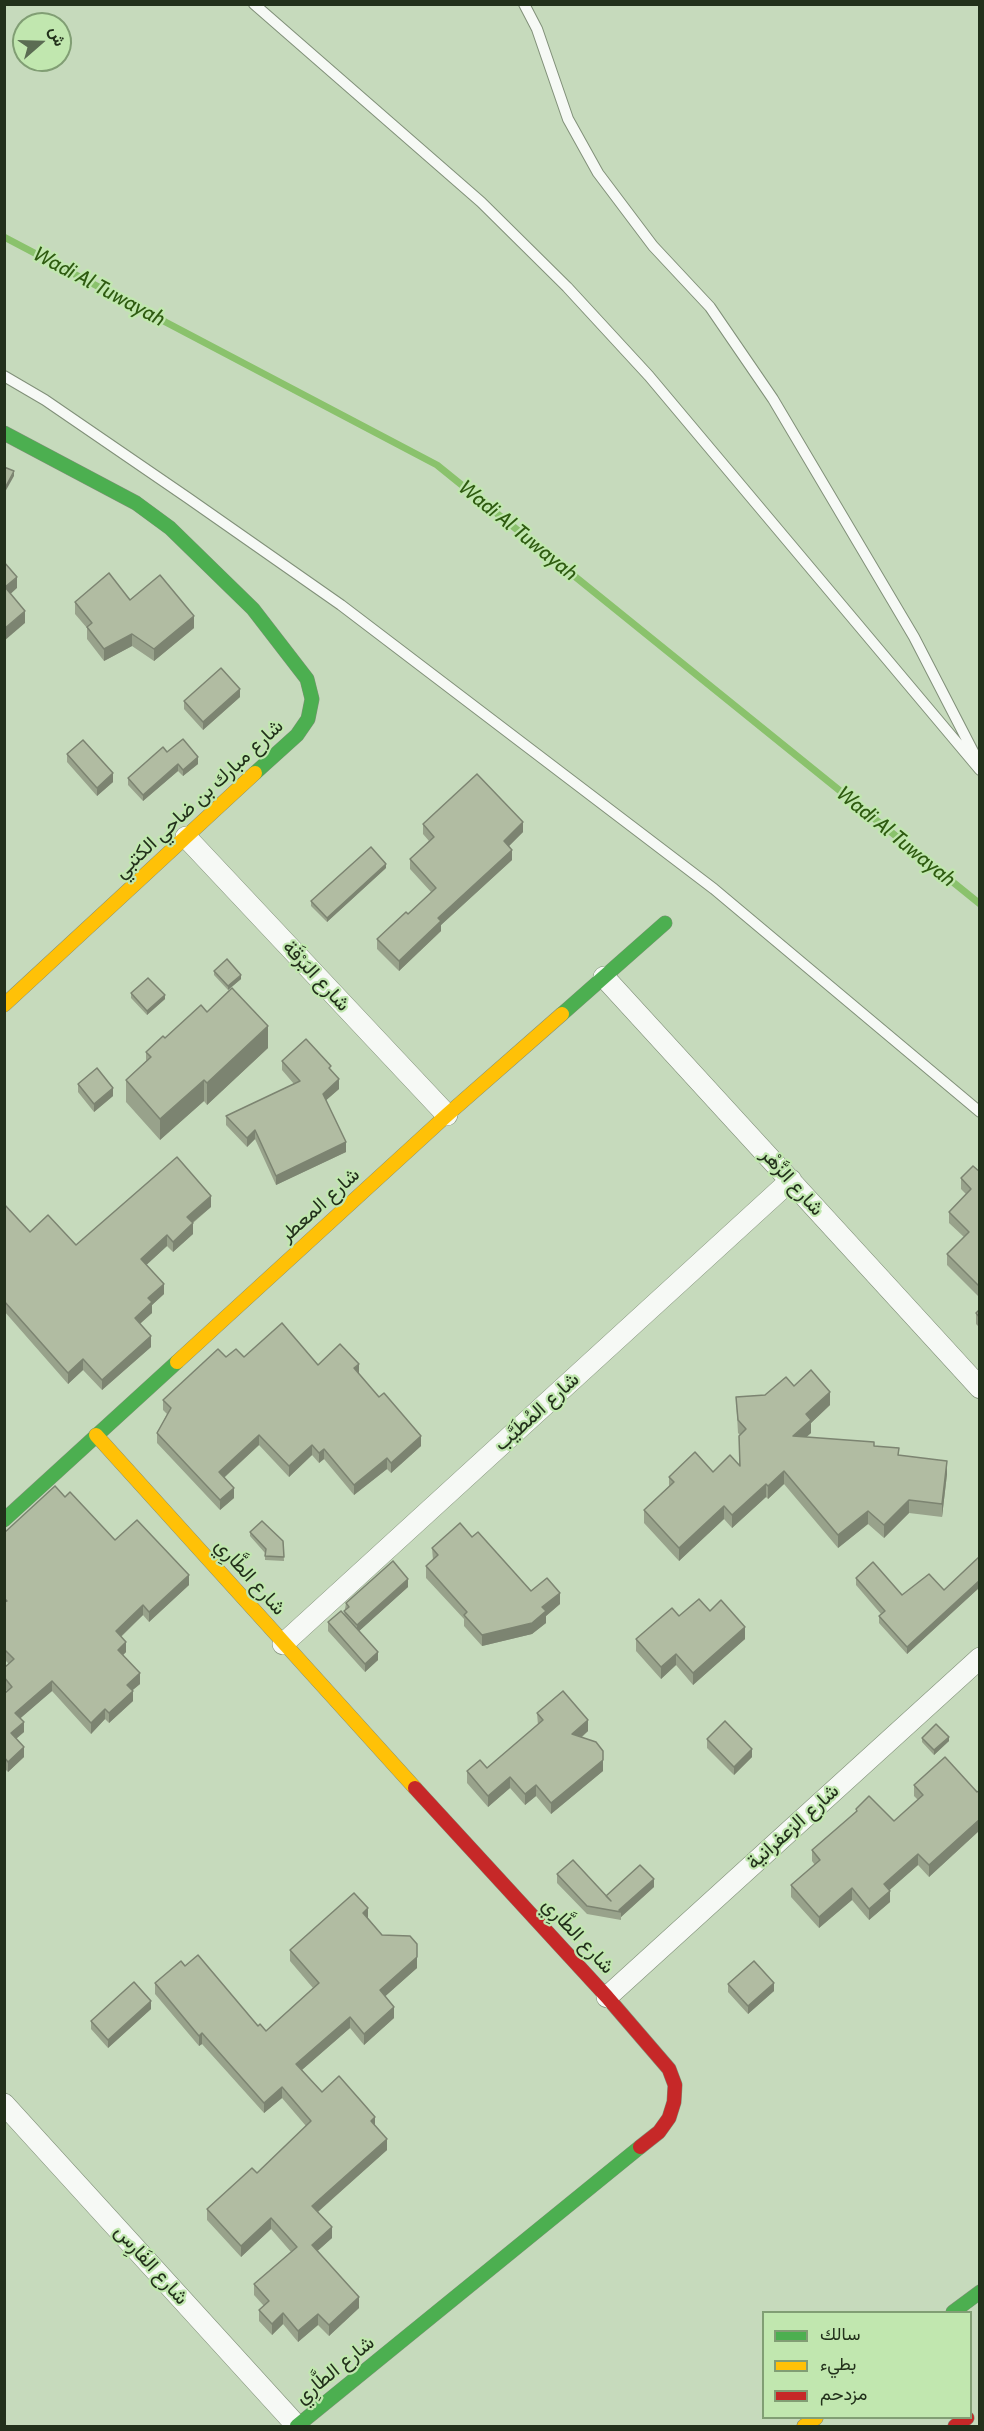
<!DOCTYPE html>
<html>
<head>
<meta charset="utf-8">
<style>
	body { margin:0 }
	#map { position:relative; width:984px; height:2431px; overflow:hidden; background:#c6dabc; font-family:Cabin,Vazirmatn,sans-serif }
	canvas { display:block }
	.frame { position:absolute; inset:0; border:6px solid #22301b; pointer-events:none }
	.legend { position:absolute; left:762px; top:2311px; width:210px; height:108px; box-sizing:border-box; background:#c1e7af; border:2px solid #819e74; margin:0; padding:8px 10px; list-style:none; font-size:18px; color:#22301b }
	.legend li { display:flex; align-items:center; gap:12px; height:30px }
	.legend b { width:30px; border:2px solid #819e74 }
	.north { position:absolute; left:12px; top:12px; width:60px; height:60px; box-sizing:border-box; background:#c1e7af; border:2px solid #819e74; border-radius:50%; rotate:70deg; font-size:16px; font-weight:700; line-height:24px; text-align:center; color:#22301b }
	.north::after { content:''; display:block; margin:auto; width:21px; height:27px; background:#5b6c53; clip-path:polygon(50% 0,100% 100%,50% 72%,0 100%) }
</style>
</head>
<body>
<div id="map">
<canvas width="984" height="2431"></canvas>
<div class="frame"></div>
<ul class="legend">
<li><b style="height:8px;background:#4caf50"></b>سالك</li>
<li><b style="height:8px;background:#ffc107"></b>بطيء</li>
<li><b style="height:8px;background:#c62828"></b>مزدحم</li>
</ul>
<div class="north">ش</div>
</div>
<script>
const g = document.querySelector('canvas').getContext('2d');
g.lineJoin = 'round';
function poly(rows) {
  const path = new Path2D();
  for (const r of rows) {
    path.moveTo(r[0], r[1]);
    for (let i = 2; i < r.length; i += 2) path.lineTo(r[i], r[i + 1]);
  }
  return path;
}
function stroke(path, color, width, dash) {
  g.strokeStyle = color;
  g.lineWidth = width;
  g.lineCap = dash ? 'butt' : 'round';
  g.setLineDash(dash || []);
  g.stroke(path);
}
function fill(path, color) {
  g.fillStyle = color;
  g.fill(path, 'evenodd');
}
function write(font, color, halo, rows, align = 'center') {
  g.font = font + ' Cabin,Vazirmatn,sans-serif';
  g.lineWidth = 4.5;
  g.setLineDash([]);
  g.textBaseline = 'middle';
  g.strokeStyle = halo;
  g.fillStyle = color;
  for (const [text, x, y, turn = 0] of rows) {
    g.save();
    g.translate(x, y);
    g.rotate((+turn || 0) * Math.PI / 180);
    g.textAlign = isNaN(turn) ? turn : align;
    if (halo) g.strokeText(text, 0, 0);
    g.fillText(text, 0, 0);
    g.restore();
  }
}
const stream = poly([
	[4,237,437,465,980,904]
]);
const lane = poly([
	[254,4,481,202,567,287,649,376,980,770],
	[524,4,537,29,568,119,598,173,653,246,710,307,773,399,914,637,979,763],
	[4,376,45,400,188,498,341,605,714,889,980,1112]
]);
const street = poly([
	[186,837,447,1115],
	[604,977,980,1388],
	[283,1644,791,1180],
	[607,1997,980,1658],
	[4,2104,297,2426]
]);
const fast = poly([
	[4,433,136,503,170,528,253,609,307,679,312,699,308,719,297,735,255,773],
	[562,1014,665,923],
	[4,1520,177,1362],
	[953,2312,980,2292],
	[297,2426,640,2147]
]);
const slow = poly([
	[4,1005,255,773],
	[177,1362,447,1115,562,1014],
	[96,1435,415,1788],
	[804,2426,816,2418]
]);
const jam = poly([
	[415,1788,607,1997,669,2069,675,2085,674,2102,669,2118,659,2132,640,2147],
	[955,2426,967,2418]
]);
const wall = poly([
	[130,600,194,628,154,661,132,646,104,661,87,639,87,628,75,614,75,602],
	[240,697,203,730,184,709,184,701],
	[167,752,198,764,183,776,178,771,143,801,128,785,128,778],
	[67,754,113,782,97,796,67,762],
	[423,824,523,832,509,846,512,860,441,925,441,931,399,971,377,949,377,939,408,914,431,892,410,869,410,859,429,841,423,834],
	[386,868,327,922,311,906,311,901],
	[214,971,241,979,228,990,214,975],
	[131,993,165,999,147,1015,131,998],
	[207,1012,268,1048,207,1105,204,1101,160,1140,126,1102,126,1080,146,1061,146,1052,165,1038],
	[282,1061,331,1070,339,1089,326,1100,346,1152,276,1185,255,1139,247,1147,226,1125,226,1116,294,1084,282,1070],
	[78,1084,113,1096,94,1112,78,1092],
	[980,1172,980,1298,947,1265,947,1254,964,1237,949,1223,949,1212,966,1194,961,1189,961,1178],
	[4,1204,30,1232,76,1245,211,1207,193,1223,193,1234,173,1252,167,1246,146,1265,164,1294,152,1305,152,1313,140,1324,151,1347,102,1390,83,1370,68,1384,4,1311],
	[980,1309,980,1328,976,1324,976,1313],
	[226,1357,244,1357,318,1365,359,1374,421,1446,391,1473,387,1469,354,1495,324,1459,319,1463,312,1455,289,1477,259,1445,224,1478,234,1498,220,1510,157,1443,157,1433,167,1414,163,1410,163,1400],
	[765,1395,830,1405,811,1423,811,1433,806,1437,874,1446,947,1474,942,1517,909,1513,884,1538,868,1524,838,1548,784,1484,768,1499,766,1497,732,1528,724,1519,679,1561,644,1523,644,1510,669,1486,669,1477,713,1472,739,1465,739,1436,740,1435,738,1433,736,1397],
	[65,1497,115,1540,189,1585,149,1622,143,1615,121,1637,126,1652,123,1655,140,1684,132,1690,133,1701,109,1723,105,1719,91,1734,52,1691,20,1718,24,1732,16,1739,24,1757,8,1772,4,1768,4,1694,7,1691,4,1688,4,1668,9,1664,4,1659,4,1533],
	[250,1532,283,1541,284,1561,265,1560,265,1553,250,1536],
	[472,1537,531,1591,560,1604,546,1616,546,1623,532,1634,482,1646,464,1626,464,1619,426,1578,426,1566,433,1560,432,1548],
	[980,1556,980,1587,907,1654,879,1623,879,1616,881,1614,856,1585,856,1578,902,1595,944,1590],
	[408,1587,359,1631,378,1660,365,1672,328,1631,328,1622,344,1615,346,1603],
	[710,1611,745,1639,693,1685,676,1665,661,1679,636,1651,636,1639,679,1616],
	[537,1713,588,1731,582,1737,603,1751,603,1771,551,1814,536,1796,525,1805,510,1788,488,1807,467,1783,467,1771,487,1768,538,1725],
	[922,1738,949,1741,934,1755,922,1742],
	[707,1739,752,1757,734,1775,707,1748],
	[914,1785,977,1792,980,1790,980,1830,929,1877,918,1865,889,1890,890,1902,869,1920,852,1900,819,1928,791,1897,791,1885,815,1865,812,1861,812,1850,856,1812,856,1809,894,1821,918,1800,914,1796],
	[557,1874,606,1896,654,1887,621,1917,621,1920,587,1914,557,1883],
	[368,1918,382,1935,417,1968,385,1996,394,2018,364,2045,350,2028,302,2070,322,2092,375,2126,387,2150,318,2212,332,2238,317,2251,359,2308,329,2336,318,2325,298,2342,283,2324,272,2335,259,2321,259,2310,264,2306,254,2295,254,2284,291,2252,271,2229,241,2257,207,2220,207,2209,257,2173,306,2126,282,2098,264,2113,202,2044,199,2046,155,1994,155,1983,185,1966,258,2026,266,2031,313,1988,290,1961,290,1950],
	[728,1984,774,1991,748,2014,728,1992],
	[151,2009,108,2048,91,2029,91,2021]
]);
const shadedWall = poly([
	[14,471,14,476,5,492,5,488],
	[17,577,17,588,5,599,5,587],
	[25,611,25,623,4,641,4,629],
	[194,616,194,628,154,661,154,649],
	[132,634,132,646,104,661,104,649],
	[240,689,240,697,203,730,203,722],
	[198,757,198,764,183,776,183,770],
	[178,764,178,771,143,801,143,795],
	[113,773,113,782,97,796,97,788],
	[523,822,523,832,504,851,504,841],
	[512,850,512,860,441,925,441,931,399,971,399,961,438,918],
	[386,864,386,868,327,922,327,918],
	[241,975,241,979,228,990,228,986],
	[165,995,165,999,147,1015,147,1011],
	[268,1026,268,1048,207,1105,207,1083],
	[339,1079,339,1089,323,1103,323,1094],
	[204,1080,204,1101,160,1140,160,1119],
	[113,1088,113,1096,94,1112,94,1104],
	[255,1130,255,1139,247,1147,247,1138],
	[346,1142,346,1152,276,1185,276,1176],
	[211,1196,211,1207,187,1227,187,1217],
	[193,1223,193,1234,173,1252,173,1242],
	[167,1235,167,1246,141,1270,141,1259],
	[164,1284,164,1294,152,1305,152,1313,135,1328,135,1318,148,1298],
	[151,1336,151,1347,102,1390,102,1380],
	[83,1359,83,1370,68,1384,68,1373],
	[359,1364,359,1374,354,1368],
	[830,1392,830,1405,811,1423,811,1433,793,1449,793,1436,806,1414],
	[259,1435,259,1445,219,1482,219,1472],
	[421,1436,421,1446,391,1473,391,1463],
	[312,1445,312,1455,289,1477,289,1466],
	[324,1449,324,1459,319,1463,319,1453],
	[387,1458,387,1469,354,1495,354,1485],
	[947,1461,947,1474,942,1517,942,1504],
	[784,1471,784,1484,768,1499,768,1486],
	[766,1484,766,1497,732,1528,732,1515],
	[234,1488,234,1498,220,1510,220,1500],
	[909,1500,909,1513,884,1538,884,1525],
	[724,1506,724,1519,679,1561,679,1548],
	[868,1511,868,1524,838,1548,838,1535],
	[189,1575,189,1585,149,1622,149,1612],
	[408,1579,408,1587,357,1633,357,1625],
	[980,1580,980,1587,907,1654,907,1647],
	[560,1593,560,1604,546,1616,546,1623,532,1634,482,1646,482,1635,542,1607],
	[143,1605,143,1615,116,1641,116,1631],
	[745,1627,745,1639,693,1685,693,1673],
	[126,1642,126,1652,118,1660,118,1650],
	[378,1652,378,1660,365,1672,365,1664],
	[676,1654,676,1665,661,1679,661,1667],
	[140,1673,140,1684,127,1695,127,1685],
	[52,1681,52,1691,15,1723,15,1713],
	[133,1691,133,1701,109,1723,109,1713],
	[105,1709,105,1719,91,1734,91,1723],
	[588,1720,588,1731,572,1745,572,1734],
	[24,1722,24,1732,11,1743,11,1733],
	[949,1737,949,1741,934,1755,934,1750],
	[24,1747,24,1757,8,1772,8,1762],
	[752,1749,752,1757,734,1775,734,1767],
	[603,1760,603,1771,551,1814,551,1803],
	[510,1777,510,1788,488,1807,488,1796],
	[536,1785,536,1796,525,1805,525,1794],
	[980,1819,980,1830,929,1877,929,1865],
	[918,1854,918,1865,884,1895,884,1884],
	[654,1879,654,1887,621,1917,621,1912,619,1910],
	[852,1888,852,1900,819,1928,819,1917],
	[890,1891,890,1902,869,1920,869,1909],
	[368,1908,368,1919,363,1913],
	[417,1957,417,1968,380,2001,380,1990],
	[774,1983,774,1991,748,2014,748,2006],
	[151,2001,151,2009,108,2048,108,2040],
	[394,2007,394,2018,364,2045,364,2034],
	[350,2017,350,2028,296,2075,296,2064],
	[202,2033,202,2044,199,2046,199,2036],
	[282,2087,282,2098,264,2113,264,2103],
	[375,2117,375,2128,371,2121],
	[387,2139,387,2150,312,2217,312,2206],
	[271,2218,271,2229,241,2257,241,2246],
	[332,2227,332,2238,312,2256,312,2245],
	[359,2297,359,2308,329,2336,329,2325],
	[283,2313,283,2324,272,2335,272,2324],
	[318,2314,318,2325,298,2342,298,2331]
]);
const building = poly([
	[4,467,14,471,5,488,4,487,4,467],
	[4,562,17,577,5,587,25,611,4,629,4,562],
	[109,573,130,600,160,575,194,616,154,649,132,634,104,649,87,627,92,623,75,602,109,573],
	[221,668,240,689,203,722,184,701,221,668],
	[183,739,198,757,183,770,178,764,143,795,128,778,163,747,167,752,183,739],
	[83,740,113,773,97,788,67,754,83,740],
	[477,774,523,822,504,841,512,850,438,918,441,921,399,961,377,939,406,912,408,914,436,888,410,859,434,837,423,824,477,774],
	[371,847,386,864,327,918,311,901,371,847],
	[227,959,241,975,228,986,214,971,227,959],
	[148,978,165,995,147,1011,131,993,148,978],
	[232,988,268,1026,207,1083,204,1080,160,1119,126,1080,151,1057,146,1052,163,1036,165,1038,201,1005,207,1012,232,988],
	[306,1039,331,1066,329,1068,339,1079,323,1094,346,1142,276,1176,255,1130,247,1138,226,1116,300,1081,282,1061,306,1039],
	[97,1068,113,1088,94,1104,78,1084,97,1068],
	[177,1157,211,1196,187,1217,193,1223,173,1242,167,1235,141,1259,164,1284,148,1298,152,1302,135,1318,151,1336,102,1380,83,1359,68,1373,4,1301,4,1204,30,1232,48,1215,76,1245,177,1157],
	[973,1166,980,1172,980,1287,947,1254,969,1232,949,1212,971,1189,961,1178,973,1166],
	[980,1309,980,1318,976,1313,980,1309],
	[282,1323,318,1365,340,1344,359,1364,354,1368,379,1397,384,1393,421,1436,391,1463,387,1458,354,1485,324,1449,319,1453,312,1445,289,1466,259,1435,219,1472,234,1488,220,1500,157,1433,171,1408,163,1400,218,1349,226,1357,236,1349,244,1357,282,1323],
	[811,1370,830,1392,806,1414,811,1420,793,1436,874,1442,874,1446,899,1448,898,1455,947,1461,942,1504,909,1500,884,1525,868,1511,838,1535,784,1471,768,1486,766,1484,732,1515,724,1506,679,1548,644,1510,674,1482,669,1477,695,1452,713,1472,730,1455,740,1466,739,1436,746,1429,738,1420,736,1397,765,1395,786,1377,794,1386,811,1370],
	[55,1486,65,1497,70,1492,115,1540,137,1520,189,1575,149,1612,143,1605,116,1631,126,1642,118,1650,140,1673,127,1685,133,1691,109,1713,105,1709,91,1723,52,1681,15,1713,24,1722,11,1733,24,1747,8,1762,4,1757,4,1694,12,1687,4,1677,4,1668,14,1659,4,1649,4,1602,7,1601,4,1598,4,1533,55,1486],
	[262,1521,283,1541,284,1557,265,1556,266,1549,250,1532,262,1521],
	[460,1523,472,1537,478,1532,531,1591,547,1578,560,1593,542,1607,546,1611,532,1623,482,1635,464,1615,467,1612,426,1566,438,1555,432,1548,460,1523],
	[980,1556,980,1580,907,1647,879,1616,885,1611,856,1578,873,1562,902,1595,929,1574,944,1590,980,1556],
	[393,1561,408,1579,357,1625,344,1611,349,1607,346,1603,393,1561],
	[699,1599,710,1611,721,1600,745,1627,693,1673,676,1654,661,1667,636,1639,672,1608,679,1616,699,1599],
	[341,1611,378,1652,365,1664,328,1622,341,1611],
	[563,1691,588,1720,572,1734,596,1742,603,1751,603,1760,551,1803,536,1785,525,1794,510,1777,488,1796,467,1771,480,1760,487,1768,543,1720,537,1713,563,1691],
	[725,1721,752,1749,734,1767,707,1739,725,1721],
	[936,1724,949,1737,934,1750,922,1738,936,1724],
	[945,1757,977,1792,980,1790,980,1819,929,1865,918,1854,884,1884,890,1891,869,1909,852,1888,819,1917,791,1885,820,1860,812,1850,857,1811,856,1809,869,1796,894,1821,923,1795,914,1785,945,1757],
	[573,1860,611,1901,606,1896,640,1865,654,1879,619,1910,621,1912,587,1906,557,1874,573,1860],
	[354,1893,368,1908,363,1913,382,1935,410,1936,417,1944,417,1957,380,1990,394,2007,364,2034,350,2017,296,2064,322,2092,339,2076,375,2117,371,2121,387,2139,312,2206,332,2227,312,2245,359,2297,329,2325,318,2314,298,2331,283,2313,272,2324,259,2310,269,2301,254,2284,297,2247,271,2218,241,2246,207,2209,252,2168,257,2173,311,2121,282,2087,264,2103,202,2033,199,2036,155,1983,181,1961,185,1966,198,1955,258,2026,260,2024,266,2031,319,1983,290,1950,354,1893],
	[754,1961,774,1983,748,2006,728,1984,754,1961],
	[134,1982,151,2001,108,2040,91,2021,134,1982]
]);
const streetNames = [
	["شارع مبارك بن ضاحي الكتبي",199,799,-43],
	["شارع البَرْقَة",316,976,47],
	["شارع الزَّهْر",792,1182,48],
	["شارع المعطر",320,1205,-42],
	["شارع المُطَيَّب",537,1412,-42],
	["شارع الطَّارِي",250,1577,48],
	["شارع الزعفرانية",793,1827,-42],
	["شارع الطَّارِي",578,1936,47],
	["شارع الفَارِس",151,2265,48],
	["شارع الطَّارِي",335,2370,-39]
];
const waterNames = [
	["Wadi Al Tuwayah",99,287,28],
	["Wadi Al Tuwayah",518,531,39],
	["Wadi Al Tuwayah",896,837,39]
];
stroke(stream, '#8ac26c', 7);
stroke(lane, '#819079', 12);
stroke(street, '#819079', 22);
stroke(fast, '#819079', 15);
stroke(slow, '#819079', 15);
stroke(jam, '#819079', 15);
stroke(lane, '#f6f9f5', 10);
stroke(street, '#f6f9f5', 21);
stroke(fast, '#4caf50', 14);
stroke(slow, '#ffc107', 14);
stroke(jam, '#c62828', 14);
fill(wall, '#98a28b');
fill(shadedWall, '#7c8471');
fill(building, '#b1bca2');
stroke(building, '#7c8471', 1.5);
write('20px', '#22301b', '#c1e7af', streetNames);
write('italic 21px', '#2e5b10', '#c1e7af', waterNames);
</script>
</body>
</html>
